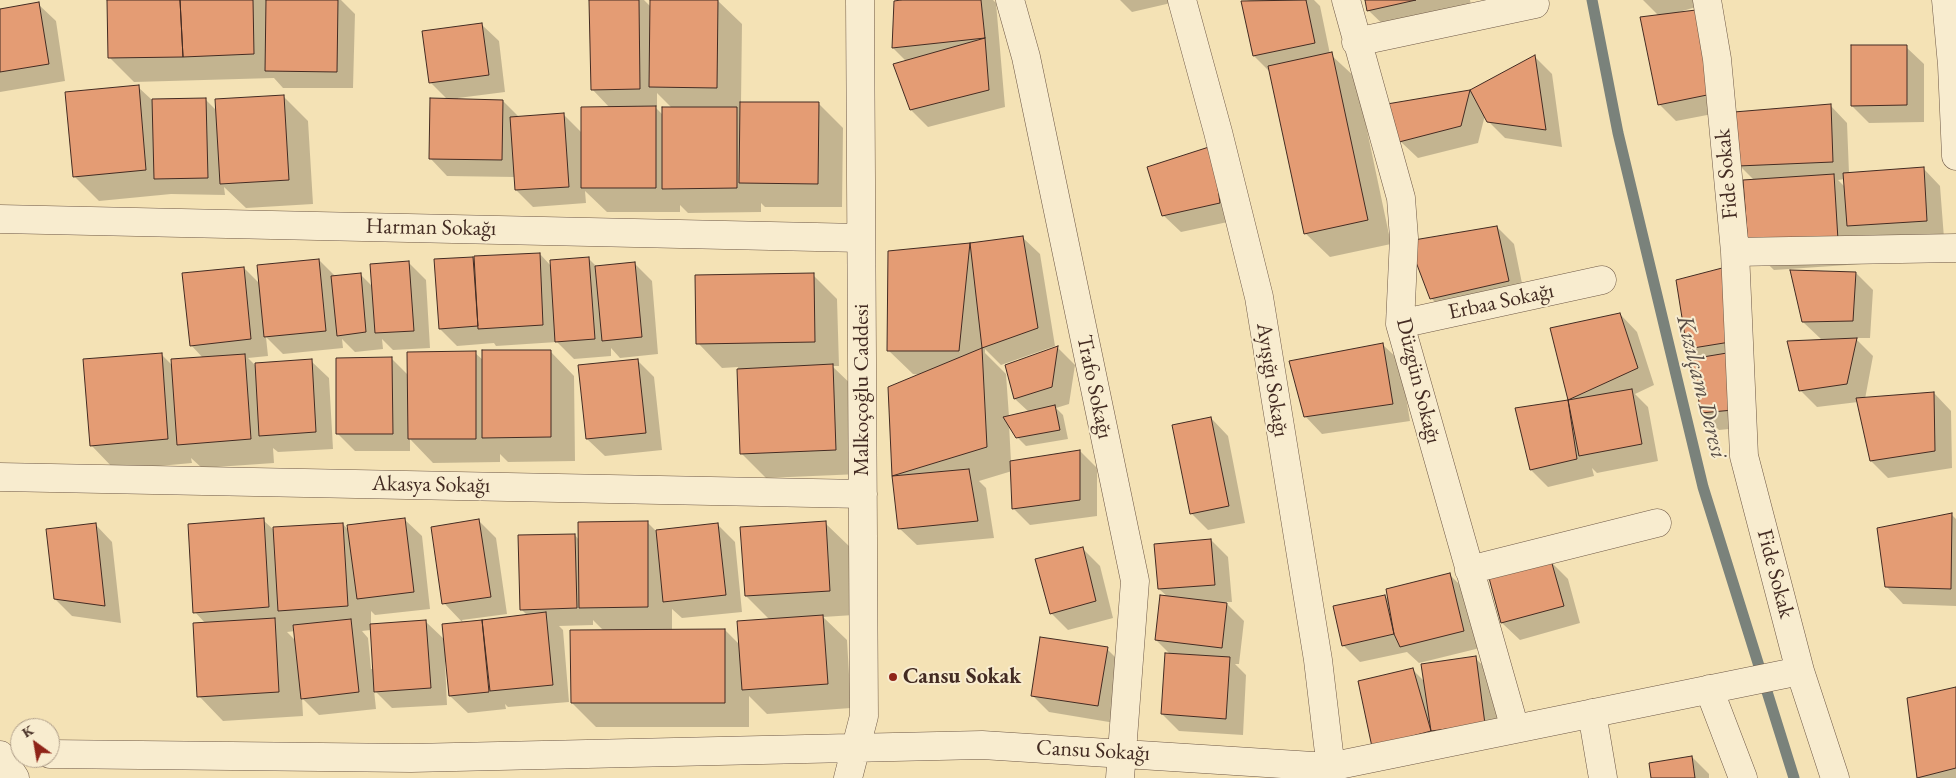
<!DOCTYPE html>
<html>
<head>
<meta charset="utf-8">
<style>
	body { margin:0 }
	#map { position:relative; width:1956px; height:778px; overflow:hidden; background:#f4e2b5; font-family:"EB Garamond",serif }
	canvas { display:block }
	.north { position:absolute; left:10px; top:718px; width:50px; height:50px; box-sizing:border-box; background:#f8eccf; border:1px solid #b09f8a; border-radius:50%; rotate:328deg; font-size:14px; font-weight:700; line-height:20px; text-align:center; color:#432b22 }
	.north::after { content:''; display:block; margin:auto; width:18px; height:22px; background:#8f2418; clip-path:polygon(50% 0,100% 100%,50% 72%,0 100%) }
</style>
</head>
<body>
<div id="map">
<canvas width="1956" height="778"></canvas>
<div class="north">K</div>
</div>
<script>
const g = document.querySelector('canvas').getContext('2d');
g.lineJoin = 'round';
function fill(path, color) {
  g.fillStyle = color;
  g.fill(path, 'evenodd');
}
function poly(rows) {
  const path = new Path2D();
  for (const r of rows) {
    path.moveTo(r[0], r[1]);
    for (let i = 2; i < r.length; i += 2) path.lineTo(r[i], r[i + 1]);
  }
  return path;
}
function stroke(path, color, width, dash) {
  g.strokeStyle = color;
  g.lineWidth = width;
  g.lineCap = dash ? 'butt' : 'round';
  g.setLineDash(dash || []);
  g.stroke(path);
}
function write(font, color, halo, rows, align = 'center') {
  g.font = font + ' "EB Garamond",serif';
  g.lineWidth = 4;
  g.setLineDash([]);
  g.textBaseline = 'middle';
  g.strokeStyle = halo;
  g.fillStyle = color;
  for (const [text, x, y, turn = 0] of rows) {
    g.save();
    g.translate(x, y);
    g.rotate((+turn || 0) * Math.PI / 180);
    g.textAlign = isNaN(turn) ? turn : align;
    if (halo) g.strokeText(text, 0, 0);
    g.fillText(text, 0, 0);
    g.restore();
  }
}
const shadow = poly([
	[109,0,341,0,355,14,353,88,283,88,274,78,134,82,109,57],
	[591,0,644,0,651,7,651,0,717,0,742,24,741,103,818,103,843,128,842,207,765,207,761,203,761,212,688,213,680,205,680,212,607,212,585,191,586,203,533,207,516,190,515,177,447,176,430,158,448,100,430,82,481,24,499,41,505,92,458,98,458,100,503,101,520,118,564,115,582,133,610,108,592,89],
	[657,93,672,108,663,115,654,106,657,106],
	[908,0,993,0,996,3,1005,107,928,127,911,110,907,62,893,48],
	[1120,0,1184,0,1132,12],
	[1250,0,1314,0,1320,6,1330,54,1356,78,1391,244,1330,257,1305,233,1270,72,1254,56,1243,2],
	[1366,0,1470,0,1474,17,1393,34,1368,10],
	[1643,0,1713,0,1713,2,1679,12,1728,111,1676,121,1659,104,1659,16],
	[38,4,56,21,65,81,0,92,0,10],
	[1906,47,1924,64,1924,122,1869,123,1852,106],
	[1535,57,1552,74,1562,147,1505,138,1488,121,1485,115,1478,143,1418,158,1400,141,1389,105,1470,91],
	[138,87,152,100,206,100,217,111,284,97,308,121,313,204,246,208,224,187,225,195,171,194,99,201,74,176],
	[1830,105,1847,123,1849,173,1923,168,1940,186,1944,238,1860,239,1862,264,1774,270,1749,246,1755,181,1739,165],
	[1845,179,1845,187,1838,180],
	[1211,148,1237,220,1181,232,1163,215],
	[1497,227,1514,244,1525,298,1448,315,1431,298],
	[1022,237,1040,254,1055,346,1001,365,985,349,985,353,1006,374,1009,417,1029,412,1015,399,1006,366,1058,348,1075,365,1069,404,1056,408,1063,415,1068,439,1026,446,1017,437,1009,424,1011,462,1080,451,1097,468,1097,516,1030,525,1013,508,1012,471,979,481,986,488,994,538,917,545,899,528,893,476,889,388,922,375,913,374,888,350,889,253],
	[540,254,551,266,589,259,597,267,635,264,652,281,658,354,620,358,611,348,611,356,574,359,557,342,496,346,494,343,457,346,440,329,473,258,475,261],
	[319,260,336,277,360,274,373,287,408,262,426,280,430,348,393,350,382,339,383,349,355,352,342,339,343,348,283,354,266,337,268,356,248,358,257,367,311,361,329,378,333,449,278,452,273,448,274,463,202,468,191,458,192,463,115,470,91,445,161,354,172,365,203,358,191,345,244,268,261,285],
	[1725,268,1749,427,1719,430,1702,413,1699,359,1689,348],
	[1856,273,1873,290,1870,338,1855,338,1873,356,1865,399,1934,393,1951,411,1952,468,1888,478,1871,461,1858,402,1817,407,1800,390,1822,340,1803,322],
	[813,275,837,299,839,366,832,366,857,390,860,474,766,478,742,454,738,367,722,368,698,343],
	[1620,314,1637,332,1654,385,1635,394,1648,407,1658,461,1597,473,1592,468,1594,476,1548,487,1531,470,1517,409,1570,401,1552,329],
	[1382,344,1400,361,1410,421,1322,434,1305,416],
	[550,351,574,376,575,461,508,462,500,454,500,462,433,463,410,439,410,451,355,451,338,434,392,359,409,376,475,353,483,360],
	[637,360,654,377,662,450,605,456,587,439],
	[1211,418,1228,436,1245,523,1208,530,1191,513],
	[1951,514,1956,519,1956,606,1903,604,1886,586],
	[404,519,422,536,430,609,375,615,371,611,371,625,426,622,445,640,443,625,527,615,521,609,575,535,579,540,647,522,656,531,718,525,735,542,742,612,682,618,672,609,672,630,725,630,740,645,770,620,746,596,825,523,850,547,854,615,823,617,847,640,851,708,767,714,749,696,749,727,596,727,572,703,604,631,593,620,593,625,559,626,563,630,569,702,508,707,505,704,506,709,468,713,450,696,447,662,445,662,447,705,392,708,374,690,376,709,319,715,302,698,303,716,223,721,199,696,206,624,195,612,263,520,275,531,343,524,349,531],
	[371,630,374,669,371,669,368,638,362,631],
	[295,631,296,641,287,632],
	[479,521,496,538,507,614,462,620,463,623,444,603],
	[95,524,112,542,121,623,72,616,55,599],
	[1211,540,1228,557,1232,602,1225,602,1244,621,1239,664,1235,664,1246,675,1243,735,1179,731,1162,714,1170,654,1156,640,1168,597,1159,589],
	[1082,548,1100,566,1113,618,1068,630,1051,613],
	[1551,562,1568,579,1580,623,1520,640,1502,623,1490,578],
	[1449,574,1467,592,1480,648,1419,663,1407,652,1360,662,1343,645,1385,596,1390,601],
	[1107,649,1124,666,1115,723,1049,712,1032,695],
	[1475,658,1493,675,1502,741,1391,764,1413,670,1425,682],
	[1956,689,1956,778,1919,778,1918,777],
	[1692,757,1709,774,1709,778,1652,778]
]);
const stream = poly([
	[1592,0,1618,133,1703,487,1794,778]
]);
const building = poly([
	[107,0,180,0,183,57,108,58,107,0],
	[180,0,253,0,254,54,183,57,180,0],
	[266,0,338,0,337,72,265,71,266,0],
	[589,0,639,0,640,89,591,90,589,0],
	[650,0,718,0,717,88,649,87,650,0],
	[901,0,981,0,985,38,892,48,894,1,901,0],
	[1306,0,1315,43,1253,56,1241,1,1306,0],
	[1365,0,1416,0,1367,11,1365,0],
	[39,2,49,64,0,72,0,9,39,2],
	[1696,10,1712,94,1658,105,1640,17,1696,10],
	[482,23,489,75,429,83,422,31,482,23],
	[985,38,989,90,910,110,893,64,985,38],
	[1851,45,1907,45,1907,105,1851,106,1851,45],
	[1332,52,1368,220,1304,234,1268,66,1332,52],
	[1535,55,1546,130,1487,122,1470,90,1535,55],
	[139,85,146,170,73,177,65,92,139,85],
	[1470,90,1461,126,1399,142,1387,104,1470,90],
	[284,95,289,180,220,184,215,99,284,95],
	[206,98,208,178,154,179,152,99,206,98],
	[430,98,503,100,502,160,429,159,430,98],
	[740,102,819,102,818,184,739,183,740,102],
	[1831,104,1833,162,1738,166,1734,112,1831,104],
	[656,106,656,188,581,188,581,107,656,106],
	[662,107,737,107,737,188,662,189,662,107],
	[564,113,569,187,515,190,510,117,564,113],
	[1212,146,1220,203,1162,216,1147,167,1212,146],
	[1924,167,1927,221,1847,226,1843,173,1924,167],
	[1834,174,1838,240,1748,246,1743,180,1834,174],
	[1497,226,1509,281,1430,299,1408,241,1497,226],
	[1023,236,1038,328,982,348,970,243,1023,236],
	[970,243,959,351,887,351,888,251,970,243],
	[540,253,543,325,478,329,474,256,540,253],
	[473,257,478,326,439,329,434,259,473,257],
	[589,257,595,339,555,342,550,260,589,257],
	[319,259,326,331,264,337,257,265,319,259],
	[409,261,414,331,375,333,370,264,409,261],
	[635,262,642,337,602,341,595,266,635,262],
	[244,267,251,339,190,346,182,273,244,267],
	[1726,267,1730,342,1687,349,1676,280,1726,267],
	[1790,270,1856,272,1853,321,1802,322,1790,270],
	[361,273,366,332,337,336,331,276,361,273],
	[814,273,815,342,696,344,695,275,814,273],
	[1620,313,1638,368,1568,400,1550,328,1620,313],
	[1857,338,1847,384,1799,391,1787,341,1857,338],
	[1383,343,1393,404,1304,417,1289,361,1383,343],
	[1058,346,1052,387,1014,399,1005,365,1058,346],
	[982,348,987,447,892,476,888,387,982,348],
	[482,350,551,350,551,437,482,438,482,350],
	[476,351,476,439,408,439,407,352,476,351],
	[162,353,168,439,90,446,83,359,162,353],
	[1727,353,1733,410,1701,413,1691,359,1727,353],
	[245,354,251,439,177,445,171,359,245,354],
	[392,357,393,434,336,434,336,358,392,357],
	[312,359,316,432,259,436,255,363,312,359],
	[638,359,646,433,586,439,578,365,638,359],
	[833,364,836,450,740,454,737,369,833,364],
	[1632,389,1642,444,1579,456,1568,400,1632,389],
	[1934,392,1935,451,1870,461,1856,398,1934,392],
	[1568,400,1577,459,1530,470,1515,408,1568,400],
	[1055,405,1060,430,1016,438,1003,417,1055,405],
	[1211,417,1229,506,1190,514,1172,425,1211,417],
	[1080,450,1080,500,1012,509,1010,461,1080,450],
	[969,469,978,521,898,529,892,476,969,469],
	[1952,513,1951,589,1885,587,1877,528,1952,513],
	[264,518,269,607,193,613,188,524,264,518],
	[405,518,414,592,357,599,347,525,405,518],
	[479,519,491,597,442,604,431,527,479,519],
	[648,521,648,607,579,608,578,522,648,521],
	[826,521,830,591,745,596,740,527,826,521],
	[96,523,105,606,54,599,46,529,96,523],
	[343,523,348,606,278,611,273,527,343,523],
	[718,523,726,595,663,602,656,530,718,523],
	[575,534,577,608,520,610,518,535,575,534],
	[1211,539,1215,585,1158,589,1154,544,1211,539],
	[1083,547,1096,601,1050,614,1035,559,1083,547],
	[1551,560,1564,606,1501,623,1489,578,1551,560],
	[1450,573,1464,631,1400,647,1394,634,1386,589,1450,573],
	[1160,595,1227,603,1222,648,1155,640,1160,595],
	[1385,595,1394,634,1342,646,1333,606,1385,595],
	[546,612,553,685,490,691,482,620,546,612],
	[823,615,828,684,742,690,737,621,823,615],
	[275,618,279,692,197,697,193,623,275,618],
	[351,619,359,692,301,699,293,625,351,619],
	[426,620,431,688,374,692,370,624,426,620],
	[482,620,489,692,449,696,442,624,482,620],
	[725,629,725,703,571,703,570,630,725,629],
	[1040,637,1108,647,1098,706,1031,696,1040,637],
	[1165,653,1230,657,1226,719,1161,714,1165,653],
	[1476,656,1485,724,1431,731,1421,664,1476,656],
	[1413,668,1431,731,1372,747,1358,681,1413,668],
	[1956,687,1956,768,1917,778,1907,698,1956,687],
	[1692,756,1695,778,1651,778,1649,763,1692,756]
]);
const street = poly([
	[1010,0,1026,57,1135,581,1120,778],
	[1182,0,1218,132,1259,297,1318,660,1332,778],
	[1346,0,1401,198,1404,238,1400,324,1515,729],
	[1946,0,1952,65,1956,156],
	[1356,42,1535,4],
	[0,219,861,238],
	[1735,252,1956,248],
	[1400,324,1602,280],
	[0,477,863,494],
	[1469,570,1657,523],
	[1800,671,1835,778],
	[1709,689,1743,778],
	[1592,713,1603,778],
	[50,754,411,758,982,745,1329,767,1800,671,1744,456,1735,252,1717,59,1707,0],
	[0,755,15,778],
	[848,778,864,716,860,0]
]);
const markers = [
	[893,677,5,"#8f2418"]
];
const streetNames = [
	["Fide Sokak",1727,174,-95],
	["Harman Sokağı",431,228,1],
	["Erbaa Sokağı",1501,302,-12],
	["Ayışığı Sokağı",1272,380,81],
	["Düzgün Sokağı",1418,381,76],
	["Trafo Sokağı",1094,387,78],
	["Malkoçoğlu Caddesi",862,390,-90],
	["Akasya Sokağı",431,485,1],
	["Fide Sokak",1775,574,75],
	["Cansu Sokağı",1093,751,3]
];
const poiNames = [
	["Cansu Sokak",903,677]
];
const waterNames = [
	["Kızılçam Deresi",1701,387,76]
];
fill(shadow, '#0003');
stroke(stream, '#7a827b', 11);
fill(building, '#e49c74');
stroke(building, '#432b22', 1);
stroke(street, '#6f5947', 29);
stroke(street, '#f8eccf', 28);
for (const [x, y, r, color] of markers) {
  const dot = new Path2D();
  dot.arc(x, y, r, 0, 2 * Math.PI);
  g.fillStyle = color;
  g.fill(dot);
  stroke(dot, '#f8eccf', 2);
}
write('22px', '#432b22', '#f8eccf', streetNames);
write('bold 22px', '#432b22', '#f8eccf', poiNames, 'left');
write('italic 24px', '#5a4f47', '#f8eccf', waterNames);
</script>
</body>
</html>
